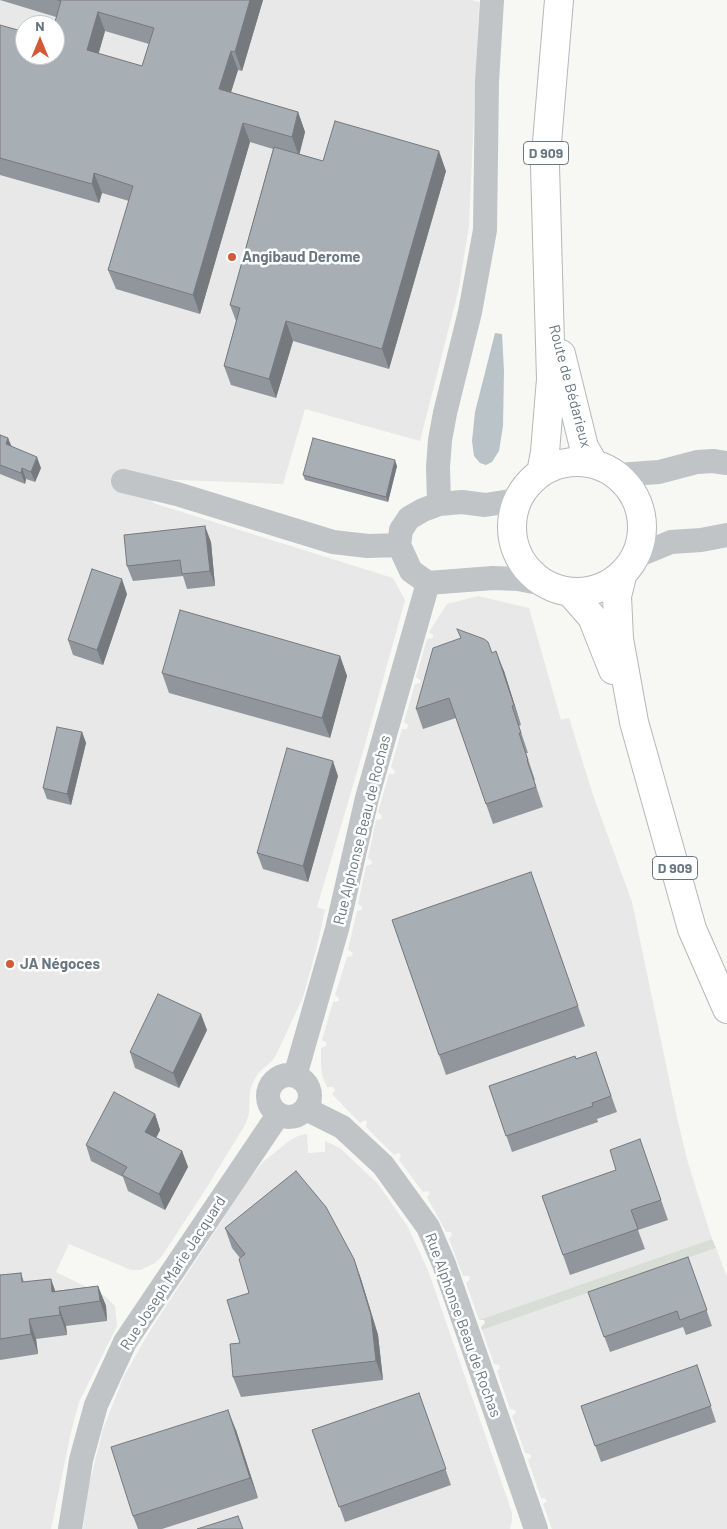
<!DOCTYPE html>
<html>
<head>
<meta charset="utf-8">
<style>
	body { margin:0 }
	#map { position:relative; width:727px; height:1529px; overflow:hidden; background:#f7f7f4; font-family:Barlow,sans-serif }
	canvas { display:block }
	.north { position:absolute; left:15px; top:15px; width:50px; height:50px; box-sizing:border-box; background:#fff; border:1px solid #c3c9cd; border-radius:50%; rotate:0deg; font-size:14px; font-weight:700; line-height:20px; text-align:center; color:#687782 }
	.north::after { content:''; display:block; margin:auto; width:18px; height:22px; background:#d45937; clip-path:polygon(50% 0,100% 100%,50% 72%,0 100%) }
</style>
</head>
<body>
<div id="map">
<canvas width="727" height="1529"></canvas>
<div class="north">N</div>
</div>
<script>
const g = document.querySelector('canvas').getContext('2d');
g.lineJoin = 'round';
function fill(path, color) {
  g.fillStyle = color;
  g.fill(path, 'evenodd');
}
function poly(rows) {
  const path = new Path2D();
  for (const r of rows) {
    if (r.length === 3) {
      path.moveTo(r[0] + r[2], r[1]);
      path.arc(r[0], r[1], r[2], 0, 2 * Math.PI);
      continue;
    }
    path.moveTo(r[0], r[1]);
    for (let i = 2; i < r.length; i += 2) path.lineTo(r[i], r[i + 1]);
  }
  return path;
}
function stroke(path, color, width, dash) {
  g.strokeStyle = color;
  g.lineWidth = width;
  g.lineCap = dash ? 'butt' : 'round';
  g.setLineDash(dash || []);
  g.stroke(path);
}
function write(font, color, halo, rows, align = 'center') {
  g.font = font + ' Barlow,sans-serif';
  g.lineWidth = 5;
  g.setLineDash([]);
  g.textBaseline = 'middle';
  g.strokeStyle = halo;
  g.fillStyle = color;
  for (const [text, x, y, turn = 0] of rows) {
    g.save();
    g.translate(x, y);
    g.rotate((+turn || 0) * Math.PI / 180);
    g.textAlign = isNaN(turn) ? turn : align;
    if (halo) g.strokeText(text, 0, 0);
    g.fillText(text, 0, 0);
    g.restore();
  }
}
const built = poly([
	[0,0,471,0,479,2,469,225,459,288,420,441,305,409,283,484,157,479,153,503,393,578,405,600,364,748,317,907,325,910,317,946,303,997,277,1053,273,1060,259,1072,253,1082,250,1091,249,1114,245,1125,207,1187,162,1256,155,1263,140,1270,131,1270,69,1244,56,1272,105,1296,115,1306,117,1326,79,1402,71,1432,51,1529,0,1529],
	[25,25,55,25,55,55,25,55],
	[478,596,529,608,561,720,569,718,593,795,632,902,678,1122,688,1163,712,1239,479,1320,466,1283,470,1279,469,1276,463,1276,449,1239,452,1235,451,1232,446,1232,427,1197,430,1193,428,1191,423,1192,399,1160,401,1155,399,1153,394,1155,366,1127,367,1122,365,1120,360,1123,332,1094,335,1090,333,1087,327,1087,322,1075,321,1064,321,1048,326,1046,327,1043,322,1040,333,1002,339,1001,339,998,335,995,347,957,352,956,353,953,348,950,357,911,362,910,362,907,358,904,366,866,372,864,372,861,368,858,376,820,381,819,382,816,378,812,389,774,394,774,395,771,391,767,402,729,407,729,408,725,404,722,415,684,420,683,420,680,416,677,427,639,433,638,433,635,429,632,447,604],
	[307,1134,308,1153,325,1152,325,1141,340,1148,378,1184,408,1227,429,1273,507,1498,512,1513,512,1520,510,1529,83,1529,88,1489,103,1429,124,1376,151,1329,248,1181,263,1162,289,1141,298,1136],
	[716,1248,727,1277,727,1529,552,1529,543,1504,547,1501,545,1498,541,1498,528,1460,531,1457,530,1454,525,1453,512,1416,516,1413,515,1410,510,1409,497,1371,500,1368,499,1365,494,1364,482,1330]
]);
const green = poly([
	[712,1239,716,1248,482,1330,481,1327,485,1323,484,1320,479,1320]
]);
const water = poly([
	[495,333,502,334,504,371,503,426,499,451,492,462,486,465,480,463,474,456,472,441,475,412]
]);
const minor = poly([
	[617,475,659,472,697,462,713,461,727,463],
	[123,481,177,494,333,542,368,546,399,545],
	[517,500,485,505,462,502,439,504,423,510,409,518,401,530,399,545,411,571,428,583,493,578,518,579,544,584],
	[439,504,438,467,440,440,445,413,470,312,485,230,487,82,492,0],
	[637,556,671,542,701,540,727,535],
	[289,1096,21],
	[295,1076,337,929,367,798,428,583],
	[306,1109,342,1127,383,1165,428,1227,444,1264,536,1529],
	[70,1529,81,1460,96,1405,125,1342,278,1115]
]);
const primary = poly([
	[561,354,584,447,594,464],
	[577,527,65],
	[541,473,545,452,551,379,545,166,559,0],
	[622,576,617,596,619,639,634,722,692,929,727,1009],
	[571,593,592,617,613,670]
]);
const wall = poly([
	[0,0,263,0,242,71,238,70,231,92,298,112,305,132,299,154,323,161,446,171,389,369,293,341,276,398,231,385,224,366,236,321,230,305,273,149,250,142,200,314,116,289,108,270,129,201,102,193,99,203,0,175,0,25,55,55,56,17],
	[105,31,149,44,142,66,98,54],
	[0,435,8,438,12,447,41,468,35,482,26,479,25,484,0,474],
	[397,466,388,502,305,480,303,475],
	[211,542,215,586,187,589,183,576,133,581,127,566],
	[127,594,103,665,73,655,68,640],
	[461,638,492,653,504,671,521,725,519,726,528,753,526,753,535,780,534,780,543,807,493,824,456,718,423,729,416,709],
	[340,656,347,676,330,738,169,693,162,673],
	[82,732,86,743,71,805,47,799,43,788],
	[338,776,308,882,263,869,257,853],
	[531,872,585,1026,446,1075,392,920],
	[207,1030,179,1088,135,1068,130,1052],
	[596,1052,617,1112,597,1119,598,1122,512,1152,489,1086,576,1059],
	[155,1114,160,1130,156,1138,182,1151,188,1167,165,1210,128,1191,123,1177,91,1161,86,1145],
	[640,1139,668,1220,638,1230,645,1249,570,1275,542,1196,616,1170],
	[225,1228,354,1259,361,1279,378,1335,383,1380,241,1397,233,1377,249,1293,240,1258,232,1248],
	[688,1257,712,1326,686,1335,683,1327,610,1352,588,1292],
	[21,1273,24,1282,51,1279,55,1291,98,1286,106,1306,107,1321,66,1326,67,1335,36,1339,38,1354,0,1360,0,1275],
	[697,1365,716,1422,601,1462,581,1406],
	[419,1393,451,1485,345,1522,312,1430],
	[236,1430,258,1498,162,1529,138,1529,133,1516]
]);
const shadedWall = poly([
	[250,0,263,0,242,71,235,52],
	[98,12,105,31,94,70,87,50],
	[231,51,238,70,226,108,219,89],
	[298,112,305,132,299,156,292,137],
	[243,123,250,142,200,314,193,295],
	[439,151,446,171,389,369,382,349],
	[94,173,102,193,99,203,92,184],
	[286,321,293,341,276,398,269,379],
	[8,438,12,449,6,444],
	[37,457,41,468,35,482,31,472],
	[395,460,397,466,388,502,386,497],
	[22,468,26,479,25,484,21,473],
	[205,526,211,542,215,586,210,571],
	[122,579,127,594,103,665,97,650],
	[496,651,504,671,521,725,514,705],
	[340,656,347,676,330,738,322,718],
	[82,732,86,743,71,805,67,794],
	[333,761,338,776,308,882,303,866],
	[201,1014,207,1030,179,1088,173,1073],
	[155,1114,160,1130,151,1148,145,1132],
	[182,1151,188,1167,165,1210,159,1194],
	[354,1259,361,1279,378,1335,383,1380,376,1361],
	[51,1279,58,1299,52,1292],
	[98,1286,106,1306,107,1321,100,1301],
	[59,1307,66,1326,67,1335,60,1315],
	[29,1319,36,1339,38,1354,31,1334],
	[228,1410,236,1430,258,1498,250,1478]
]);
const building = poly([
	[58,0,250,0,235,52,231,51,219,89,298,112,292,137,243,123,193,295,108,270,133,186,94,173,92,184,0,158,0,25,25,32,25,55,55,55,55,25,54,25,61,1,58,0],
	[98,12,154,28,142,66,87,50,98,12],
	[335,121,439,151,382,349,286,321,269,379,224,366,240,308,230,305,274,147,323,161,335,121],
	[0,435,8,438,6,444,37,457,31,472,22,468,21,473,0,465,0,435],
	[313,438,395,460,386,497,303,475,313,438],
	[205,526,210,571,182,574,180,560,127,566,124,535,205,526],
	[92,569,122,579,97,650,68,640,92,569],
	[180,610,340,656,322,718,162,673,180,610],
	[457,629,484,639,488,642,492,653,496,651,514,705,512,706,521,733,519,733,528,760,527,760,536,787,486,804,449,698,416,709,433,648,461,638,457,629],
	[57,727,82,732,67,794,43,788,57,727],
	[287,748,333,761,303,866,257,853,287,748],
	[531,872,578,1006,439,1055,392,920,531,872],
	[158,994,201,1014,173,1073,130,1052,158,994],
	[596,1052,611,1096,592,1103,593,1106,506,1136,489,1086,575,1056,576,1059,596,1052],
	[114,1092,155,1114,145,1132,182,1151,159,1194,122,1175,127,1167,86,1145,114,1092],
	[640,1139,661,1200,631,1210,638,1229,563,1255,542,1196,616,1170,610,1150,640,1139],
	[296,1171,326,1207,354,1259,371,1315,376,1361,233,1377,230,1344,240,1343,227,1300,249,1293,239,1259,245,1254,225,1228,296,1171],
	[688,1257,707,1310,680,1320,677,1311,604,1337,588,1292,688,1257],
	[21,1273,22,1282,51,1279,52,1292,98,1286,100,1301,59,1307,60,1315,29,1319,31,1334,0,1339,0,1275,21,1273],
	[697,1365,711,1406,595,1446,581,1406,697,1365],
	[419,1393,446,1469,339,1507,312,1430,419,1393],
	[228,1410,250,1478,133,1516,111,1447,228,1410],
	[238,1516,243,1529,197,1529,238,1516]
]);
const markers = [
	[232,257,5,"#d45937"],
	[10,964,5,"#d45937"]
];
const shields = [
	[546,153,45],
	[675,868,45]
];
const shieldNames = [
	["D 909",546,153],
	["D 909",675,868]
];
const poiNames = [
	["Angibaud Derome",242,257],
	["JA Négoces",20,964]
];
const streetNames = [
	["Route de Bédarieux",570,386,75],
	["Rue Alphonse Beau de Rochas",362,830,-76],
	["Rue Joseph Marie Jacquard",173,1273,-57],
	["Rue Alphonse Beau de Rochas",463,1325,70]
];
fill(built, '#e7e8e7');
fill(green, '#d8ddd5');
fill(water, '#bac3c8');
stroke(primary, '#b4b8bb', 30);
stroke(minor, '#c0c4c7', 24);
stroke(primary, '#fff', 28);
fill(wall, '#90969b');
fill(shadedWall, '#767a7e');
fill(building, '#a8afb4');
stroke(building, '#767a7e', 1);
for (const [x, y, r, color] of markers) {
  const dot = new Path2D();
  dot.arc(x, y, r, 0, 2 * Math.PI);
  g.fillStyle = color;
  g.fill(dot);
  stroke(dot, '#fff', 2);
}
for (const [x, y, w] of shields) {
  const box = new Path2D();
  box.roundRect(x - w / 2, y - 11.5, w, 23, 4);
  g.fillStyle = '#fff';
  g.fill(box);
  stroke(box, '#687782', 1);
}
write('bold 14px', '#687782', null, shieldNames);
write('bold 15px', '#687782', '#fff', poiNames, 'left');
write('15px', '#687782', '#fff', streetNames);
</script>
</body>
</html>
